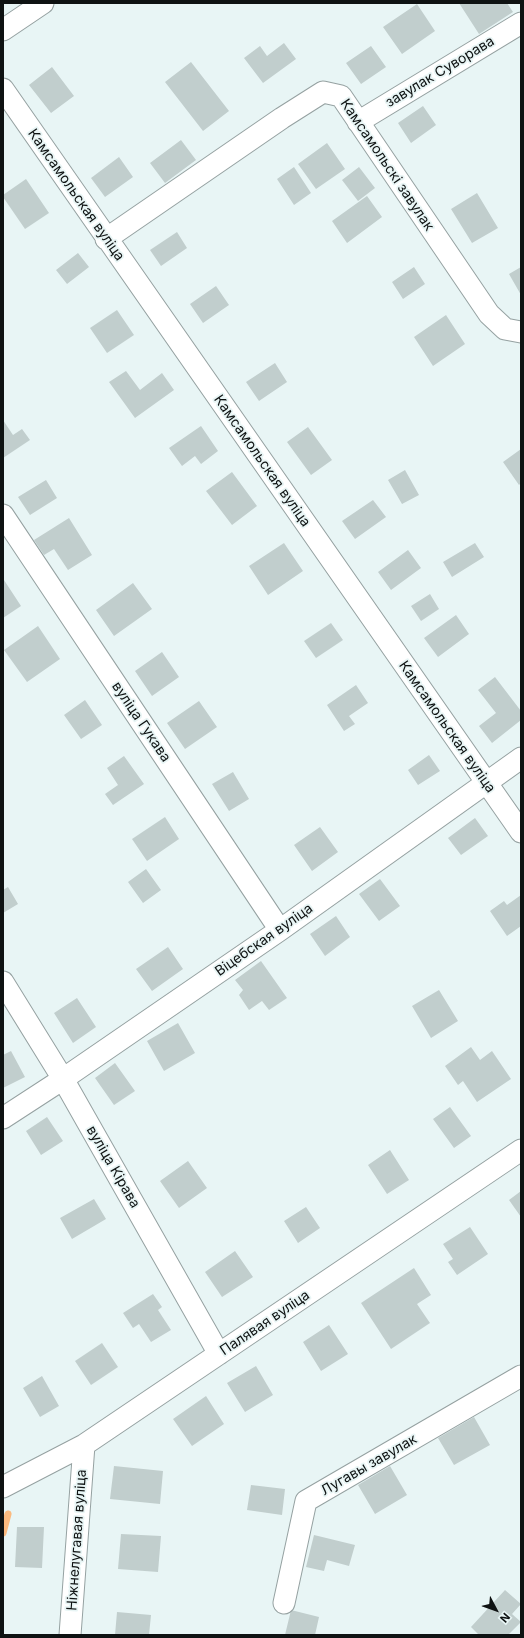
<!DOCTYPE html>
<html>
<head>
<meta charset="utf-8">
<style>
	body { margin:0 }
	#map { position:relative; width:524px; height:1638px; overflow:hidden; background:#e8f5f5; font-family:Inter,sans-serif }
	canvas { display:block }
	.frame { position:absolute; inset:0; border:4px solid #0e1212; pointer-events:none }
	.north { position:absolute; left:476px; top:1590px; width:40px; height:40px; -webkit-text-stroke:3px #e8f5f5; paint-order:stroke; rotate:131deg; font-size:11px; font-weight:700; line-height:16px; text-align:center; color:#0e1212 }
	.north::after { content:''; display:block; margin:auto; width:14px; height:18px; background:#0e1212; clip-path:polygon(50% 0,100% 100%,50% 72%,0 100%) }
</style>
</head>
<body>
<div id="map">
<canvas width="524" height="1638"></canvas>
<div class="frame"></div>
<div class="north">N</div>
</div>
<script>
const g = document.querySelector('canvas').getContext('2d');
g.lineJoin = 'round';
function poly(rows) {
  const path = new Path2D();
  for (const r of rows) {
    path.moveTo(r[0], r[1]);
    for (let i = 2; i < r.length; i += 2) path.lineTo(r[i], r[i + 1]);
  }
  return path;
}
function stroke(path, color, width, dash) {
  g.strokeStyle = color;
  g.lineWidth = width;
  g.lineCap = dash ? 'butt' : 'round';
  g.setLineDash(dash || []);
  g.stroke(path);
}
function fill(path, color) {
  g.fillStyle = color;
  g.fill(path, 'evenodd');
}
function write(font, color, halo, rows, align = 'center') {
  g.font = font + ' Inter,sans-serif';
  g.lineWidth = 3.5;
  g.setLineDash([]);
  g.textBaseline = 'middle';
  g.strokeStyle = halo;
  g.fillStyle = color;
  for (const [text, x, y, turn = 0] of rows) {
    g.save();
    g.translate(x, y);
    g.rotate((+turn || 0) * Math.PI / 180);
    g.textAlign = isNaN(turn) ? turn : align;
    if (halo) g.strokeText(text, 0, 0);
    g.fillText(text, 0, 0);
    g.restore();
  }
}
const stream = poly([
	[3,1533,8,1514]
]);
const building = poly([
	[459,3,507,3,513,12,479,34],
	[417,4,435,31,402,54,383,27],
	[284,43,296,59,263,83,244,58,260,46,267,56],
	[371,46,386,67,361,84,346,63],
	[191,62,229,111,203,131,165,82],
	[52,67,74,96,51,113,29,85],
	[423,106,436,125,411,143,398,123],
	[181,140,196,160,165,183,150,163],
	[327,143,345,169,316,189,298,164],
	[119,157,133,177,105,197,91,178],
	[294,167,311,193,294,205,277,179],
	[359,167,375,188,358,201,342,180],
	[26,179,49,213,25,229,3,197,3,195],
	[477,193,498,228,472,243,451,209],
	[367,196,382,217,347,243,332,221],
	[177,232,187,248,161,266,150,250],
	[78,253,89,267,67,284,56,270],
	[414,267,425,284,403,299,392,282],
	[521,267,521,295,509,274],
	[216,286,229,305,203,323,190,304],
	[117,310,134,335,107,353,90,328],
	[446,315,465,344,433,366,414,337],
	[275,363,287,382,259,401,246,382],
	[126,371,140,390,162,373,174,390,135,418,109,382],
	[3,420,13,435,22,429,30,440,3,458],
	[201,426,218,451,201,464,195,456,182,466,169,448],
	[308,427,332,460,311,475,287,442],
	[521,449,521,483,519,485,503,462],
	[405,470,419,495,402,504,388,480],
	[232,472,257,506,232,525,206,491],
	[46,480,57,498,30,515,18,497],
	[373,500,386,517,355,539,342,521],
	[69,518,92,555,68,570,54,549,44,555,34,540],
	[284,543,303,571,268,595,249,566],
	[475,543,484,557,452,577,443,562],
	[408,550,421,568,391,590,378,572],
	[4,580,21,606,3,618,3,581],
	[133,583,152,609,114,636,96,610],
	[430,594,439,609,421,621,411,606],
	[456,615,469,634,438,657,424,638],
	[331,623,343,640,316,658,304,641],
	[38,626,60,659,27,682,4,650],
	[162,652,179,677,152,696,135,671],
	[495,677,521,711,521,720,492,743,479,726,496,713,478,690],
	[356,685,368,703,349,716,355,724,344,731,327,705],
	[85,700,102,725,81,739,64,715],
	[199,701,217,727,185,749,167,723],
	[429,755,440,771,418,785,408,770],
	[124,756,144,784,113,805,105,794,118,785,107,768],
	[233,772,249,799,229,811,212,784],
	[165,817,179,839,147,861,132,839],
	[475,818,488,836,461,855,448,838],
	[320,827,338,852,312,871,294,845],
	[146,869,161,890,143,903,128,882],
	[380,879,400,906,379,921,359,894],
	[8,887,18,904,3,913,3,890],
	[521,895,521,926,507,936,490,911,504,901,507,905],
	[336,916,350,937,325,956,310,934],
	[168,947,183,969,152,991,136,969],
	[261,961,287,998,269,1010,262,1001,249,1010,239,995,243,990,235,980],
	[439,990,458,1021,431,1038,412,1006],
	[77,998,96,1027,73,1043,54,1013],
	[178,1023,195,1053,164,1071,147,1041],
	[471,1047,480,1060,492,1051,511,1079,477,1102,463,1081,458,1085,445,1066],
	[11,1051,25,1077,3,1088,3,1055],
	[115,1063,135,1091,114,1105,95,1078],
	[450,1107,471,1136,454,1148,433,1119],
	[47,1117,63,1141,41,1155,26,1131],
	[390,1150,409,1180,387,1194,368,1165],
	[188,1161,207,1188,179,1208,160,1181],
	[521,1191,521,1217,509,1200],
	[94,1199,106,1219,72,1239,60,1218],
	[306,1207,320,1228,298,1243,284,1221],
	[470,1227,488,1254,457,1275,448,1262,453,1259,443,1244],
	[235,1251,253,1277,222,1297,205,1272],
	[414,1268,431,1295,417,1304,430,1323,391,1349,361,1303],
	[153,1294,162,1307,158,1310,171,1330,151,1342,139,1324,133,1328,123,1313],
	[329,1325,348,1354,321,1371,303,1342],
	[102,1343,118,1367,91,1385,75,1361],
	[256,1366,273,1395,245,1412,227,1383],
	[42,1376,59,1406,40,1417,23,1388],
	[206,1396,224,1424,192,1446,173,1419],
	[474,1417,490,1445,454,1465,438,1438],
	[114,1466,163,1471,160,1504,110,1499],
	[390,1466,407,1495,375,1514,358,1485],
	[251,1485,285,1489,282,1515,247,1510],
	[17,1527,44,1527,42,1568,15,1567],
	[121,1534,161,1536,158,1572,118,1569],
	[314,1535,355,1545,349,1566,327,1560,324,1571,306,1567],
	[505,1590,521,1604,512,1614,521,1622,508,1635,479,1635,471,1627],
	[291,1610,319,1617,315,1635,285,1635],
	[117,1612,151,1615,149,1635,115,1635]
]);
const street = poly([
	[3,30,43,3],
	[3,89,521,832],
	[358,122,521,23],
	[106,239,282,118,323,92,341,96,489,314,505,329,521,332],
	[3,515,280,930],
	[3,982,63,1079,219,1354],
	[3,1118,63,1079,280,930,521,758],
	[3,1487,84,1445,521,1150],
	[284,1603,306,1501,521,1376],
	[70,1635,84,1445]
]);
const streetNames = [
	["завулак Суворава",440,72,-31],
	["Камсамольскі завулак",387,165,56],
	["Камсамольская вуліца",76,195,55],
	["Камсамольская вуліца",262,461,55],
	["вуліца Гукава",141,722,56],
	["Камсамольская вуліца",447,727,55],
	["Віцебская вуліца",264,940,-35],
	["вуліца Кірава",113,1167,60],
	["Палявая вуліца",265,1323,-34],
	["Лугавы завулак",369,1465,-30],
	["Ніжнелугавая вуліца",77,1540,-86]
];
stroke(stream, '#fbba7f', 7);
fill(building, '#c1cecd');
stroke(street, '#95a1a1', 23);
stroke(street, '#fff', 21);
write('14px', '#0e1212', '#e8f5f5', streetNames);
</script>
</body>
</html>
